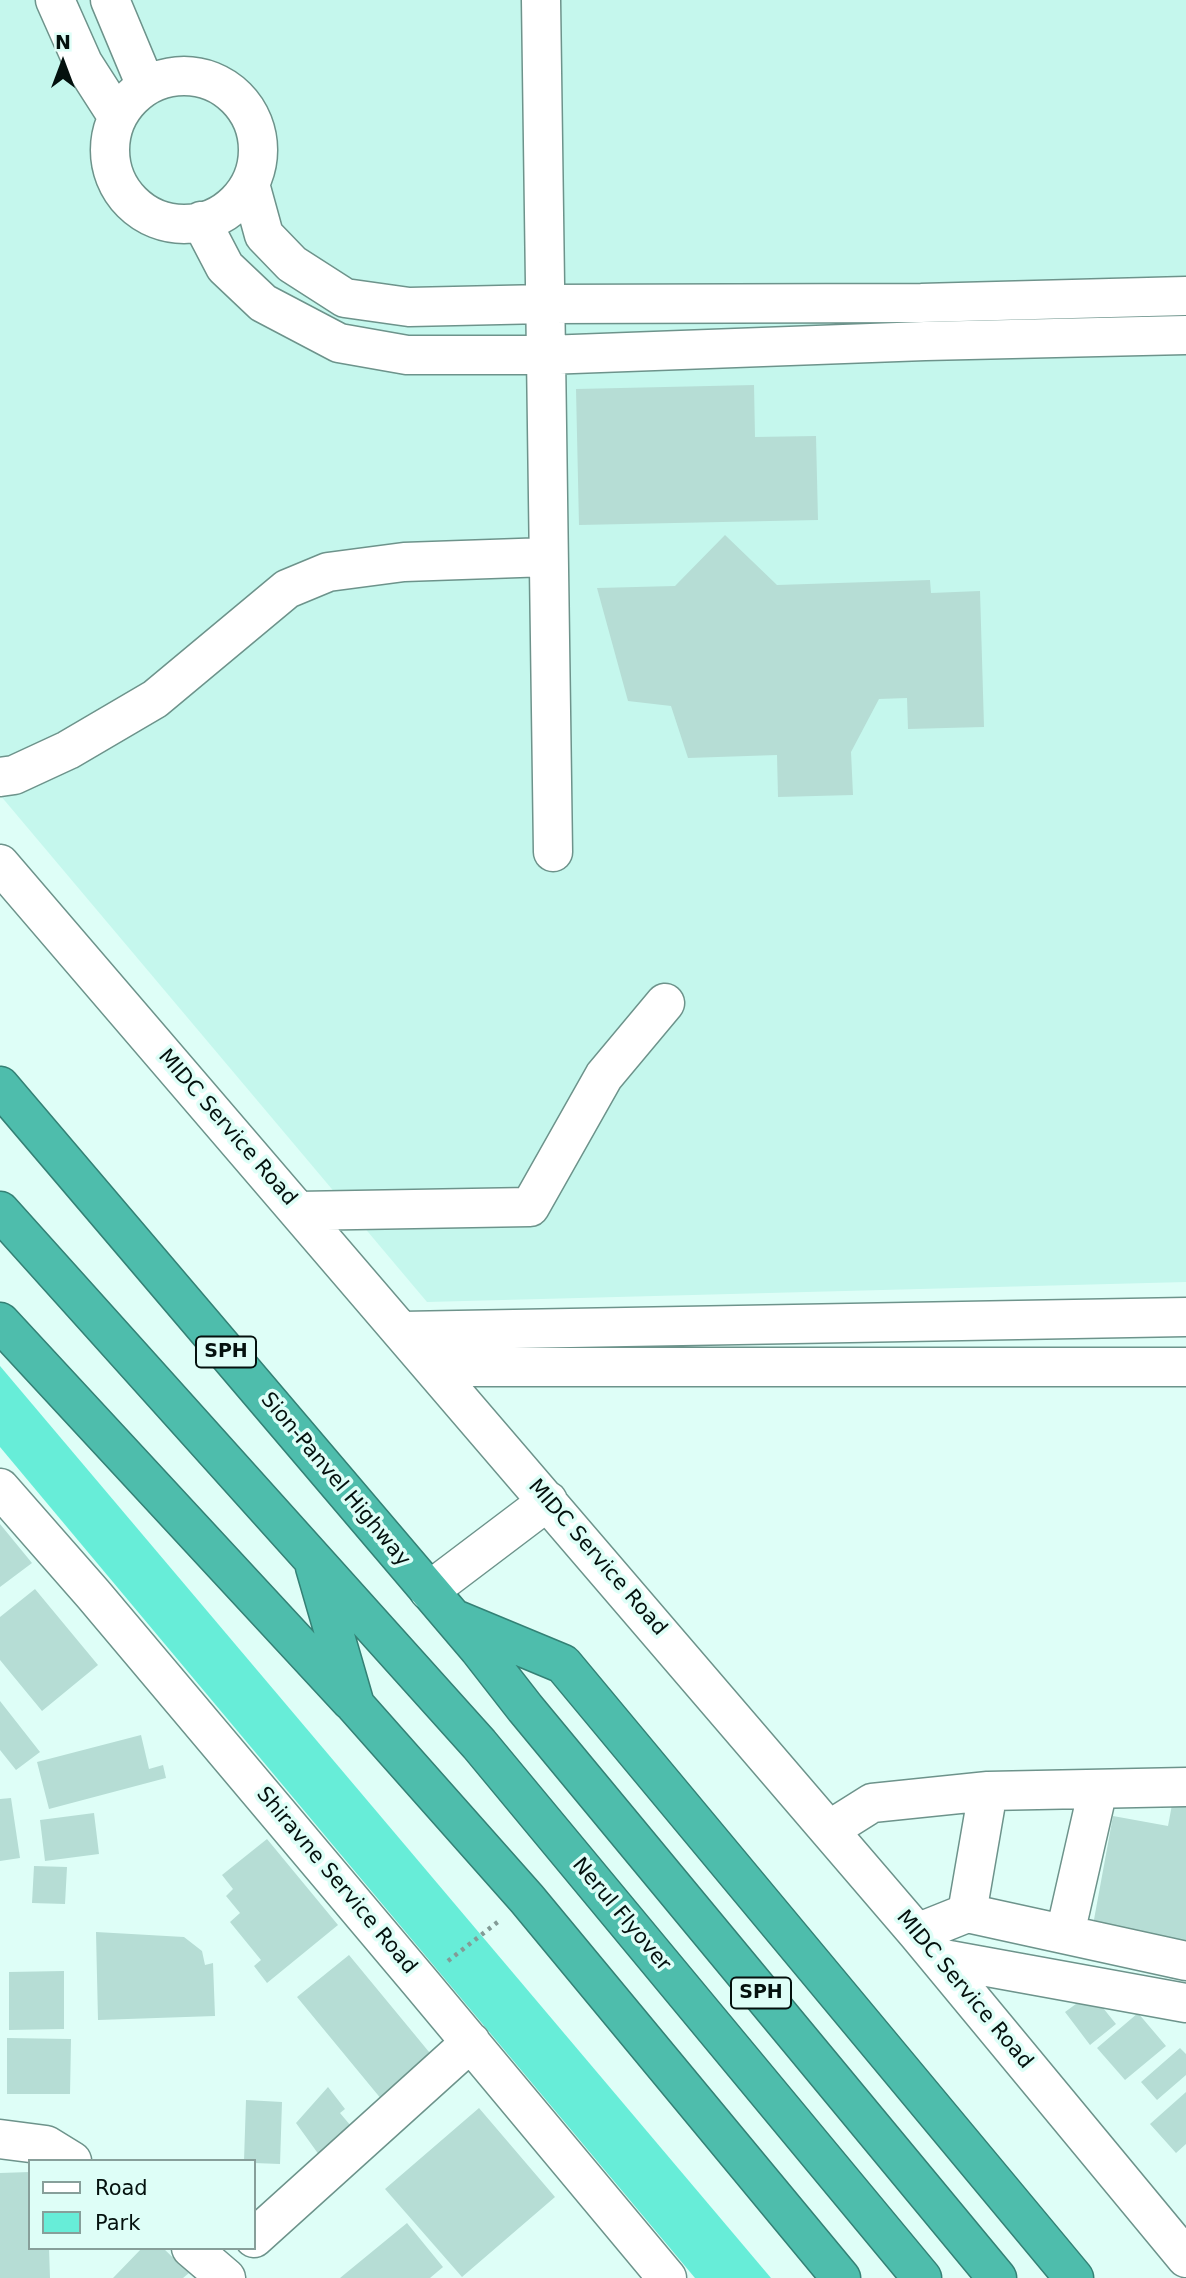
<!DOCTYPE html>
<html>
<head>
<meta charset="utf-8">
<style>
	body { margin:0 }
	#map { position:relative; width:1186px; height:2278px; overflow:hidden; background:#defef7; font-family:"DejaVu Sans",sans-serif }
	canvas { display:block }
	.legend { position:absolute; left:28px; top:2159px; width:228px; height:91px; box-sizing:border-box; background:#defef7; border:2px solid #879f9a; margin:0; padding:9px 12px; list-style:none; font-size:21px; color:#04110e }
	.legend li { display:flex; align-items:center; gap:14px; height:35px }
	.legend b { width:35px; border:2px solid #879f9a }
	.north { position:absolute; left:28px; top:28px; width:70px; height:70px; -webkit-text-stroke:5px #defef7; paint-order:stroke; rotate:0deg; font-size:19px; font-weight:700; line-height:28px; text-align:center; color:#04110e }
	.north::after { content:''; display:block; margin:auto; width:24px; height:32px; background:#04110e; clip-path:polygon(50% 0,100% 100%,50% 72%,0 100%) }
</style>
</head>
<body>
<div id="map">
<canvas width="1186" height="2278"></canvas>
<ul class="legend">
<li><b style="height:9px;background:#fff"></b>Road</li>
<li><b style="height:19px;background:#67edd8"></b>Park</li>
</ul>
<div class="north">N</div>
</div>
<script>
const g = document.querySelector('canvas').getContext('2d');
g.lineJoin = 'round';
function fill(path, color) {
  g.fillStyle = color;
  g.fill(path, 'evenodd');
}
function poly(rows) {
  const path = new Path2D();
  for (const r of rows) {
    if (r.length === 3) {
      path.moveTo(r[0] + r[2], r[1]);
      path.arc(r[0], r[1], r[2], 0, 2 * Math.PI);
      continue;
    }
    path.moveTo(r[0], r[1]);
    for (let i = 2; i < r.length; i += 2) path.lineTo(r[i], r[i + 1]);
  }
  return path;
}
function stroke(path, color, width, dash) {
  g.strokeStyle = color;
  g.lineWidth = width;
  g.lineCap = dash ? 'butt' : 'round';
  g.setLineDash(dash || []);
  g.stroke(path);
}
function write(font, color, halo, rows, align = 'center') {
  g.font = font + ' "DejaVu Sans",sans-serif';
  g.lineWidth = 7;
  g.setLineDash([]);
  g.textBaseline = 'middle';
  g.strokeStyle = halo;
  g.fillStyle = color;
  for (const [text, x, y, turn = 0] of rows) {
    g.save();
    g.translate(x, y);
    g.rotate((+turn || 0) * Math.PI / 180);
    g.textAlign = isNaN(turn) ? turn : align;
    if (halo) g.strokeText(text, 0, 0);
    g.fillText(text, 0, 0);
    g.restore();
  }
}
const built = poly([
	[0,0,1186,0,1186,1282,427,1302,0,795]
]);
const green = poly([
	[0,1366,771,2278,695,2278,0,1447]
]);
const building = poly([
	[754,385,755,437,816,436,818,520,579,525,576,389],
	[725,535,777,585,930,580,931,593,980,591,984,727,908,729,907,698,879,699,851,752,853,795,778,797,777,755,688,758,671,706,628,701,597,588,675,586],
	[0,1524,32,1563,0,1587],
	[35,1589,98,1665,42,1711,0,1660,0,1617],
	[0,1701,40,1752,16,1770,0,1750],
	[141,1735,149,1769,163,1765,166,1778,49,1809,37,1762],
	[1174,1794,1186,1796,1186,1941,1093,1925,1113,1816,1168,1826],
	[11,1798,20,1858,0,1861,0,1799],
	[94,1813,99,1854,45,1861,40,1820],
	[267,1839,338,1925,267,1983,254,1966,261,1960,230,1922,240,1913,226,1896,233,1889,222,1875],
	[34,1866,67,1867,65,1904,32,1903],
	[96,1932,184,1937,202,1951,205,1965,213,1963,215,2016,98,2020],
	[349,1955,434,2058,382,2100,297,1997],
	[64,1971,64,2029,9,2030,9,1972],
	[1091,1993,1116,2024,1090,2045,1065,2012],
	[1138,2013,1166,2046,1125,2080,1097,2048],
	[7,2038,71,2039,70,2094,7,2094],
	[1180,2048,1186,2054,1186,2075,1157,2100,1141,2082],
	[328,2087,345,2109,340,2113,356,2132,322,2159,296,2123],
	[1186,2092,1186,2144,1176,2153,1150,2124],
	[246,2100,282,2102,280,2164,254,2163,254,2161,244,2161],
	[479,2108,555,2197,462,2277,385,2189],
	[30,2172,30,2248,49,2248,50,2278,0,2278,0,2173],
	[407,2223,443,2267,430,2278,340,2278],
	[142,2248,163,2248,189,2273,183,2278,113,2278]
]);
const path = poly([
	[448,1961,499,1921]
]);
const minor = poly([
	[55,0,83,63,117,116],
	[110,0,146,86],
	[541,0,553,852],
	[184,150,74],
	[250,184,264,235,292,264,345,298,409,307,545,304,921,303,1186,296],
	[201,221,225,267,263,303,339,343,407,355,546,355,925,341,1186,335],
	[0,777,14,775,68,750,155,699,287,589,328,572,404,562,548,557],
	[0,864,917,1933,1186,2258],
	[298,1211,530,1207,604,1076,665,1003],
	[402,1331,1186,1317],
	[432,1367,1186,1367],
	[0,1488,93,1594,420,1982,667,2278],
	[429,1591,548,1501],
	[829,1830,872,1803,988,1791,1186,1787],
	[967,1913,988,1791],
	[917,1933,967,1913,1186,1961],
	[1065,1934,1098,1789],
	[938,1958,1186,2003],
	[0,2139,46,2145,72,2161],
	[254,2238,471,2042],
	[191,2248,226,2278]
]);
const highway = poly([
	[0,1086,479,1649,525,1708,997,2278],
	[0,1211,479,1744,922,2278],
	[0,1322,351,1701],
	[315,1567,355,1705,527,1899,841,2278],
	[457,1620,563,1664,1074,2278]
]);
const shields = [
	[226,1352,60],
	[761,1993,60]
];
const shieldNames = [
	["SPH",226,1352],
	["SPH",761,1993]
];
const streetNames = [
	["MIDC Service Road",227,1128,49],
	["Sion-Panvel Highway",335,1480,50],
	["MIDC Service Road",597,1558,49],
	["Shiravne Service Road",336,1881,50],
	["Nerul Flyover",621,1915,50],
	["MIDC Service Road",964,1990,50]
];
fill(built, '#c5f7ed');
fill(green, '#67edd8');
fill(building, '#b6ddd5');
stroke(minor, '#6d938b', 41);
stroke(highway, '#348175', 41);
stroke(path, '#839b96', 4.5, [3.5, 5]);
stroke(minor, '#fff', 38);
stroke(highway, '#4ebdac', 38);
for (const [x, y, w] of shields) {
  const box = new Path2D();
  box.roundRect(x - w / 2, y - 15.5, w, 31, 5);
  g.fillStyle = '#defef7';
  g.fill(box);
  stroke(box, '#04110e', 2);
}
write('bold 19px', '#04110e', null, shieldNames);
write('21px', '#04110e', '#defef7', streetNames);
</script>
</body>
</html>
